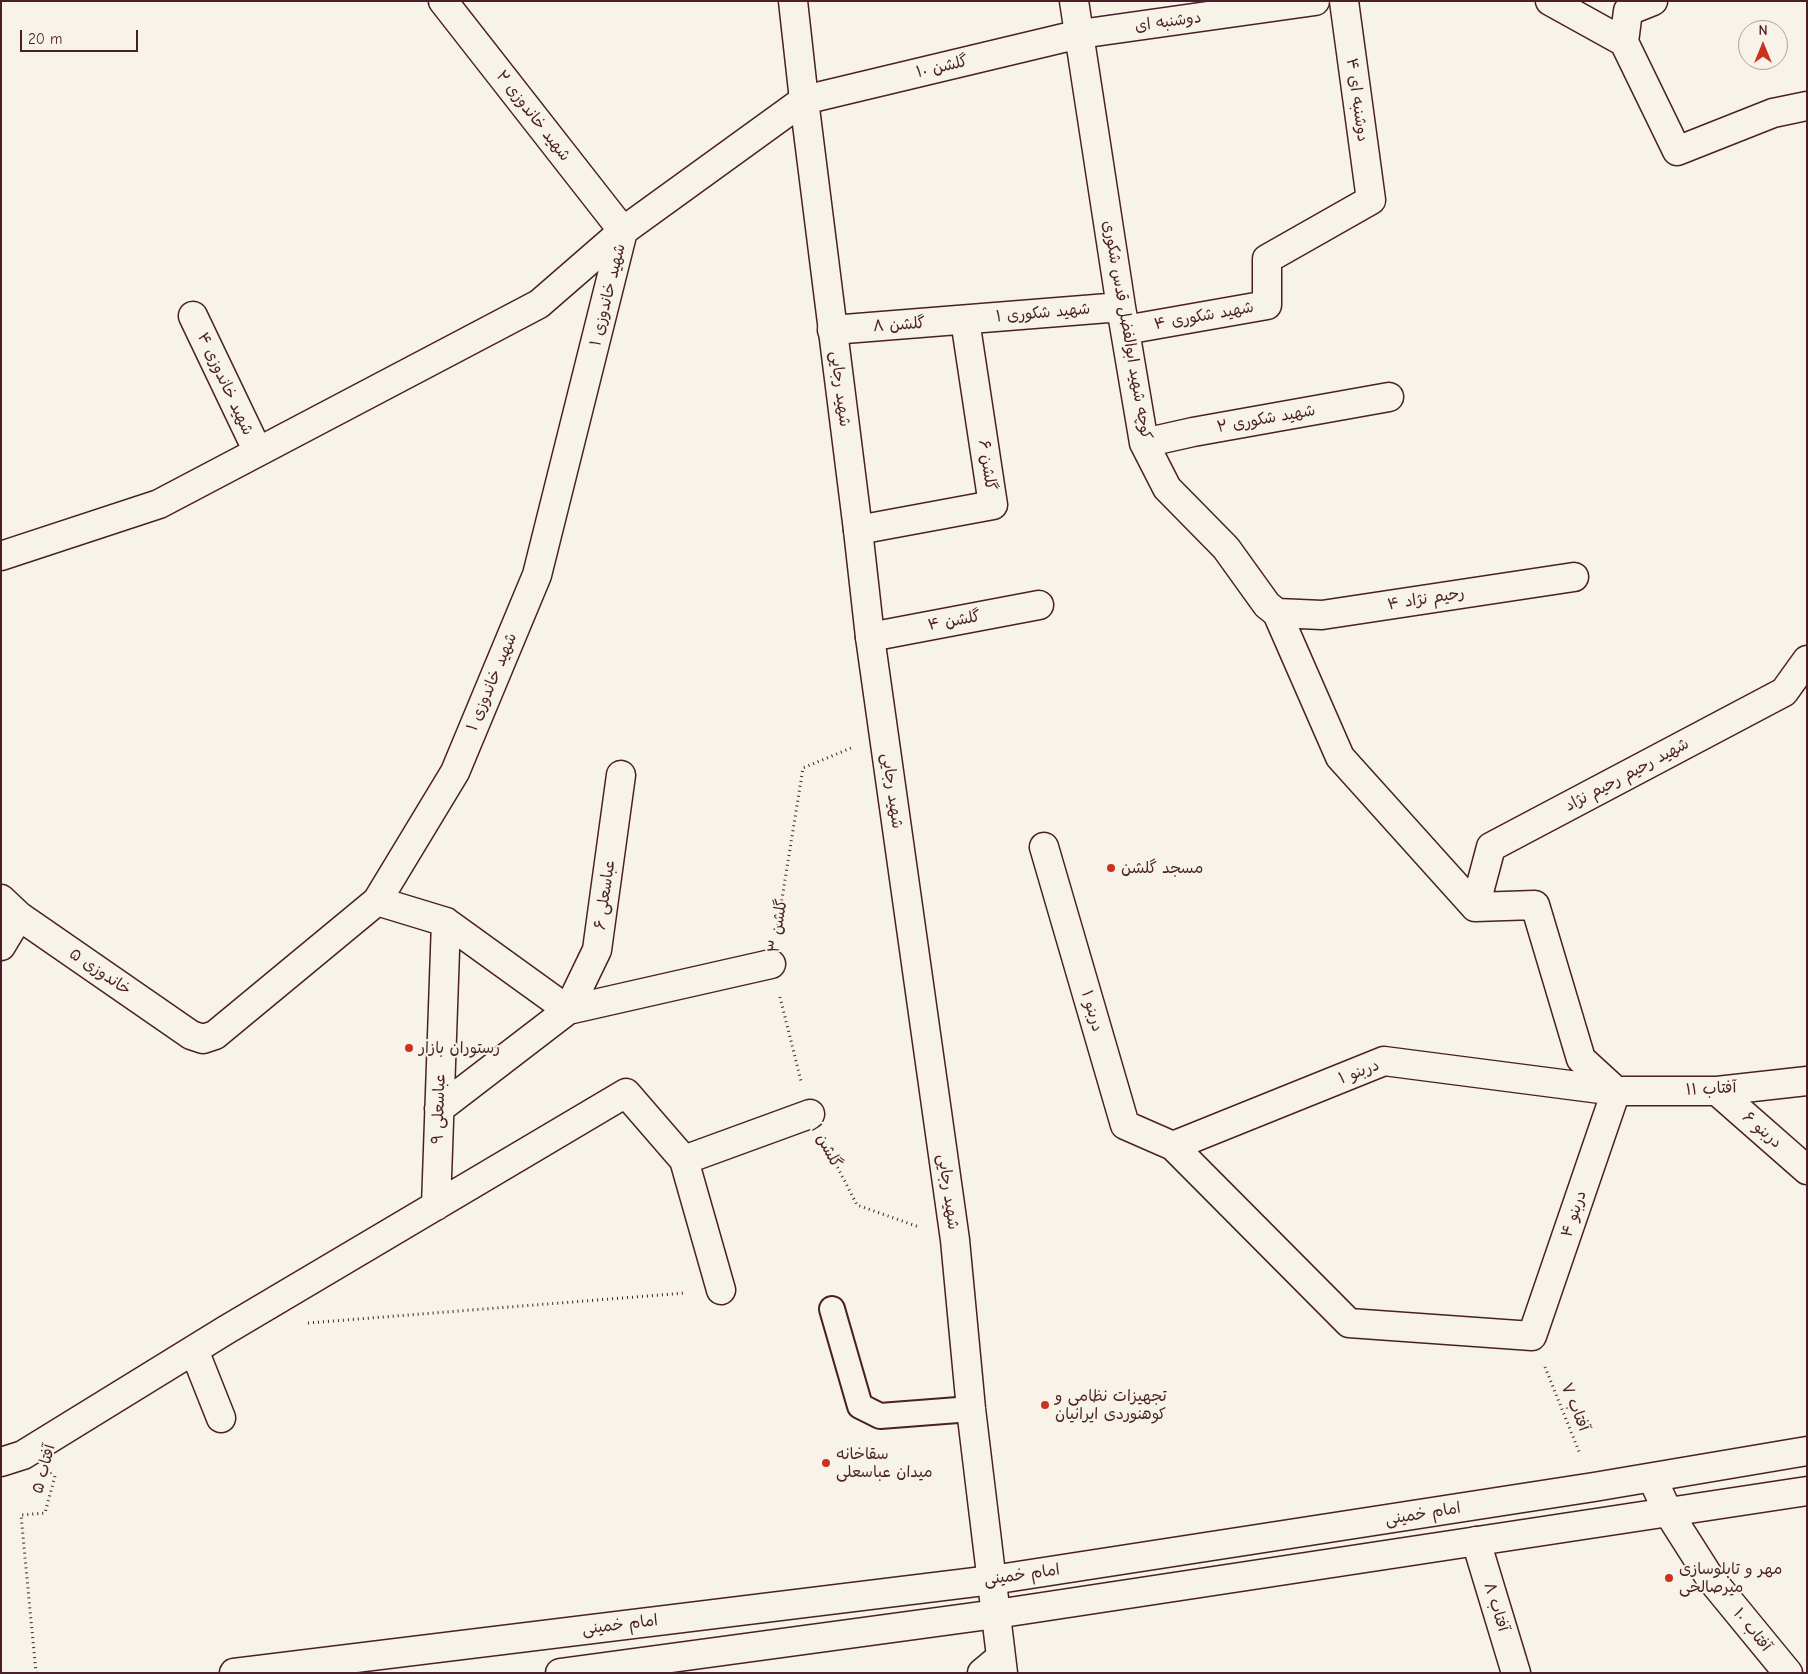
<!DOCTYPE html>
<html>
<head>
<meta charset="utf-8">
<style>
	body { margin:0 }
	#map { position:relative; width:1808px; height:1674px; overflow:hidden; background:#f7f3e8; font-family:"Comic Neue",sans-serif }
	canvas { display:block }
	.frame { position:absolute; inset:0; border:2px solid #4a1f2b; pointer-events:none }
	.north { position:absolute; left:1738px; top:20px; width:50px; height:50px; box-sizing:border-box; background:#f7f3e8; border:1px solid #b29e9c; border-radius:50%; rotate:0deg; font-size:14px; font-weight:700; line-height:20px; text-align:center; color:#4a1f2b }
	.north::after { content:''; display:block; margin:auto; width:18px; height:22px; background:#c8321e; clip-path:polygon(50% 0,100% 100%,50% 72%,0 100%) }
	.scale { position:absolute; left:20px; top:30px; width:118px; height:22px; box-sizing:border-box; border:2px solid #4a1f2b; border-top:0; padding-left:6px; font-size:15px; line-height:18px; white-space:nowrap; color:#4a1f2b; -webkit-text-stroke:4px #f7f3e8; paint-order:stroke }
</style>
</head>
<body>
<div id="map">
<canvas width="1808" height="1674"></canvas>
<div class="frame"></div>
<div class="north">N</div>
<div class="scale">20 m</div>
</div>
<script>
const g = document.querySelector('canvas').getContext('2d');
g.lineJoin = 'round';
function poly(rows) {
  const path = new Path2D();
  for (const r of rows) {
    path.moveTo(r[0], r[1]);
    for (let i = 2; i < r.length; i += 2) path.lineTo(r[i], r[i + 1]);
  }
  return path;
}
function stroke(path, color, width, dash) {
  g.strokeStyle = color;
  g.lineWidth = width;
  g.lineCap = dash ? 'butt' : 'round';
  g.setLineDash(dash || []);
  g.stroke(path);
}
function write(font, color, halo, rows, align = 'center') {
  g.font = font + ' "Comic Neue","Playpen Sans Arabic",sans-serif';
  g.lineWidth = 4;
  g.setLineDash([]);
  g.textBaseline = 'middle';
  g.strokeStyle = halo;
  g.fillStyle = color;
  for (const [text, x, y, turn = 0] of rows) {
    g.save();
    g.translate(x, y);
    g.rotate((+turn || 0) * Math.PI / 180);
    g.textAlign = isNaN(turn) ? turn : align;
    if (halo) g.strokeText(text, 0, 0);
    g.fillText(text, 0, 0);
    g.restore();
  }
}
const path = poly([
	[777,930,803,768,851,748],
	[780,997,801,1081],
	[826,1145,857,1205,919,1227],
	[308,1323,685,1293],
	[1545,1367,1580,1454],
	[36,1673,21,1515,45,1513,55,1476]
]);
const lane = poly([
	[832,1309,860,1406,880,1416,971,1409]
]);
const street = poly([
	[443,1,623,231],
	[1074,1,1121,307,1144,443,1167,488,1226,548,1267,605,1277,613,1340,757,1475,907],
	[1550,1,1624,42,1677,151,1773,113,1807,106],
	[1624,42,1628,11,1653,1],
	[193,316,258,452],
	[832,330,1121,307],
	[1125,330,1267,305,1267,259,1371,200,1344,1],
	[1144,443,1193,432,1389,397],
	[858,530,993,505,965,320],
	[1,556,159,504,539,304,623,231,804,100,1080,34,1315,1],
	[1277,613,1322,615,1574,577],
	[870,637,1039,605],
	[1044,847,1125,1125,1173,1146,1349,1323,1532,1336,1616,1091],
	[1,899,19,916,191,1035,203,1039,215,1035,377,901,455,772,537,575,623,231],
	[377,901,446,922,568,1010],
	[1475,907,1491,847,1784,692,1807,660],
	[1475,907,1535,905,1581,1059,1616,1091],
	[1,946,19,916],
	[568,1010,597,950,621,775],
	[1717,1091,1807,1170],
	[439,1109,568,1010,771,964],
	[1173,1146,1384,1061,1616,1091,1717,1091,1807,1081],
	[684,1160,810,1114],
	[436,1206,446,922],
	[194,1350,221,1418],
	[1,1462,23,1455,226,1330,626,1093,684,1160,721,1290],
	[1652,1478,1668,1512,1710,1578,1788,1673],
	[1476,1541,1516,1673],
	[982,1673,1000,1658]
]);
const secondary = poly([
	[793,1,804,100,858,530,870,637,955,1240,971,1409,1003,1673]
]);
const primary = poly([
	[234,1673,992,1580,1594,1487,1807,1451],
	[560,1673,996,1614,1807,1491]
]);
const markers = [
	[1111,868,5,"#c8321e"],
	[409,1048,5,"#c8321e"],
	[1045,1405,5,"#c8321e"],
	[826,1463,5,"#c8321e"],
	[1669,1578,5,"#c8321e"]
];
const streetNames = [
	["دوشنبه ای",1168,22,-8],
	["۱۰ گلشن",942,67,-13],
	["۴ دوشنبه ای",1357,100,82],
	["۲ شهید خاندوزی",533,116,52],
	["۱ شهید خاندوزی",608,295,-76],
	["۱ شهید شکوری",1043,313,-5],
	["۴ شهید شکوری",1204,316,-10],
	["۸ گلشن",899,325,-4],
	["کوچه شهید ابوالفضل قدس شکوری",1127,330,80],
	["۴ شهید خاندوزی",225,384,65],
	["شهید رجایی",840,389,83],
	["۲ شهید شکوری",1266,419,-10],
	["۶ گلشن",987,465,82],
	["رحیم نژاد ۴",1426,599,-9],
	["۴ گلشن",954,621,-10],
	["۱ شهید خاندوزی",492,682,-67],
	["شهید رحیم رحیم نژاد",1627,775,-28],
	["شهید رجایی",892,791,82],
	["۶ عباسعلی",605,895,-82],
	["۳ گلشن",778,926,-81],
	["خاندوزی ۵",100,972,34],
	["۱ دربنو",1092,1011,74],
	["دربنو ۱",1359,1072,-21],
	["آفتاب ۱۱",1711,1089,-3],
	["۹ عباسعلی",439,1109,-88],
	["۶ دربنو",1762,1130,41],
	["۱ گلشن",826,1146,62],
	["شهید رجایی",948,1192,82],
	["۴ دربنو",1574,1214,-71],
	["آفتاب ۷",1575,1407,68],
	["۵ آفتاب",44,1469,-75],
	["امام خمینی",1423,1514,-9],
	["امام خمینی",1022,1575,-8],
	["آفتاب ۸",1496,1607,73],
	["امام خمینی",620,1625,-7],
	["۱۰ آفتاب",1752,1630,51]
];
const poiNames = [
	["مسجد گلشن",1121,868],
	["رستوران بازار",419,1048],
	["تجهیزات نظامی و",1055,1396],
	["کوهنوردی ایرانیان",1055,1414],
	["سقاخانه",836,1454],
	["میدان عباسعلی",836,1472],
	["مهر و تابلوسازی",1679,1569],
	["میرصالحی",1679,1587]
];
stroke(lane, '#4a1f2b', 28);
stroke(street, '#4a1f2b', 31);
stroke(secondary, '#4a1f2b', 31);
stroke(primary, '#4a1f2b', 31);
stroke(path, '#4a1f2b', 3, [1, 4]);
stroke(lane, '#f7f3e8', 24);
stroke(street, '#f7f3e8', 28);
stroke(secondary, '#f7f3e8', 28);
stroke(primary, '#f7f3e8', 28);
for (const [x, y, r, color] of markers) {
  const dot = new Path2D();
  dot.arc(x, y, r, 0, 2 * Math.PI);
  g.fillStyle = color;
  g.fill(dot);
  stroke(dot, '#f7f3e8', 2);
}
write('16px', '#4a1f2b', '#f7f3e8', streetNames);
write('16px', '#4a1f2b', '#f7f3e8', poiNames, 'left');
</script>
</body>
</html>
